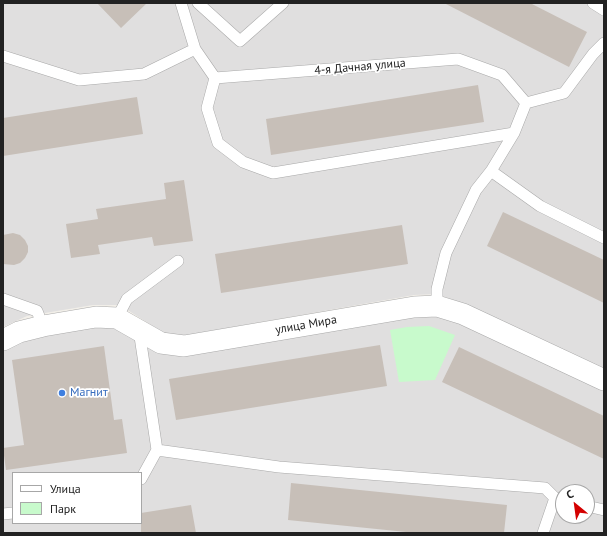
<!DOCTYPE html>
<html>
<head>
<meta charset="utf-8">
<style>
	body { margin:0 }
	#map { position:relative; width:607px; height:536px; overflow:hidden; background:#f2efe9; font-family:"PT Sans",sans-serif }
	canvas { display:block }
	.frame { position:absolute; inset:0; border:4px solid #222; pointer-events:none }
	.legend { position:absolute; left:12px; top:472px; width:130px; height:52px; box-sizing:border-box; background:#fff; border:1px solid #a7a7a7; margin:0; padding:5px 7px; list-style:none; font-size:12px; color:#222 }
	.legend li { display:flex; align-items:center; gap:8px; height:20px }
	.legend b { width:20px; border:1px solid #a7a7a7 }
	.north { position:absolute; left:555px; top:484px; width:40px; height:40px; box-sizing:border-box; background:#fff; border:1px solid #a7a7a7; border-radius:50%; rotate:331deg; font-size:11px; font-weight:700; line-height:16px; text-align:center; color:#222 }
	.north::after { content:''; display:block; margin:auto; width:14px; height:18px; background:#d40000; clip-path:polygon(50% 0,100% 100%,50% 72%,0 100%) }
</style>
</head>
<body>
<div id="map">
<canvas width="607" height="536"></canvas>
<div class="frame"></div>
<ul class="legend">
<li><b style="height:5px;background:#fff"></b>Улица</li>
<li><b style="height:11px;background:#c8facc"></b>Парк</li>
</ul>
<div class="north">С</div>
</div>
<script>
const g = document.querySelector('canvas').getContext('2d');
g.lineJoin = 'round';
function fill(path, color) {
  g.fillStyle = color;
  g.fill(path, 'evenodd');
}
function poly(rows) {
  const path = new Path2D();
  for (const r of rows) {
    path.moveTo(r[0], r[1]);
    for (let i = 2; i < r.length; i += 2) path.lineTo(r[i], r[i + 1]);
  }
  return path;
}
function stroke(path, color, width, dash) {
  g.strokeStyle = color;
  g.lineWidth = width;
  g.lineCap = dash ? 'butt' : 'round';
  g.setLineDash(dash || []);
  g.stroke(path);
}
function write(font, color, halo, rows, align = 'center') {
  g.font = font + ' "PT Sans",sans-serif';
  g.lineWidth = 3.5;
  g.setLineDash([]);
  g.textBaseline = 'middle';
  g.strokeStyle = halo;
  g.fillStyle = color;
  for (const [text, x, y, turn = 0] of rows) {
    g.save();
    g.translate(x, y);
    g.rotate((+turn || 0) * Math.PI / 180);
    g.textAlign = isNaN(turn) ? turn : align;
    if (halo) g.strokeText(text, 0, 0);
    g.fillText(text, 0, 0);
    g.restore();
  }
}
const residential = poly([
	[3,3,604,3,604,371,462,303,437,294,414,295,182,336,162,332,126,309,117,305,93,305,27,316,3,327],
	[410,315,435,315,459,322,604,390,604,533,3,533,3,347,21,337,93,323,114,326,156,349],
	[13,473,141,473,141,523,13,523],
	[563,492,587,492,587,516,563,516]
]);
const park = poly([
	[429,326,455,335,435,380,399,382,390,330,407,327]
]);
const building = poly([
	[97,3,147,3,121,28],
	[444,3,530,3,587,32,569,67],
	[478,85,484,122,271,155,266,119],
	[137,97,143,134,3,156,3,118],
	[184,180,193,241,154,246,152,237,98,245,100,254,71,258,66,224,98,219,96,209,166,199,164,183],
	[503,212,604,260,604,303,487,246],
	[402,225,408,264,221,293,215,254],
	[13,233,20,235,25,240,28,246,28,252,25,258,20,263,14,265,3,264,3,235],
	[380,345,387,386,176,420,169,379],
	[104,346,114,420,122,419,127,453,6,470,3,448,24,445,12,360],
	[459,347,604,416,604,459,442,382],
	[291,483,507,505,504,533,416,533,288,520],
	[191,505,196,533,141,533,141,513]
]);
const lane = poly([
	[181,3,195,49,215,78,458,59,502,75,526,103],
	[198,3,240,41,283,3],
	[593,3,604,10],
	[3,56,79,80,144,74,195,49],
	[215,78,207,108,218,143,243,162,273,173,514,133],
	[491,171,540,206,604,238],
	[3,299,37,311,43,326],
	[437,306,437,289,446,253,476,190,491,171,514,133,526,103,564,93,593,54,604,43],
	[117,318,127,299,178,261],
	[139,330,157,450],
	[141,479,157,450,279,467,545,488,555,498],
	[587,506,604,510],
	[3,514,13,513],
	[543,533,555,498,563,499]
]);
const street = poly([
	[3,340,19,332,43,326,96,317,117,318,161,343,184,346,414,307,437,306,463,314,604,380]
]);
const markers = [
	[62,393,4,"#3f7fe0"]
];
const streetNames = [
	["4-я Дачная улица",360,67,-5],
	["улица Мира",306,325,-10]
];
const shopNames = [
	["Магнит",70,393]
];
fill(residential, '#e0dfdf');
fill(park, '#c8facc');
fill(building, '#c7bfb8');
stroke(lane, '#a9a9a9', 12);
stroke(street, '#a9a9a9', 22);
stroke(lane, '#fff', 11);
stroke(street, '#fff', 21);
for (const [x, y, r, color] of markers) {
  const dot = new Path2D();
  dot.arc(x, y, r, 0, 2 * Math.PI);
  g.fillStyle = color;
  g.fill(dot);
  stroke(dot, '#fff', 1.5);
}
write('12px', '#222', '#fff', streetNames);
write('12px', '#366cbe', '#fff', shopNames, 'left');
</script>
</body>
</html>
